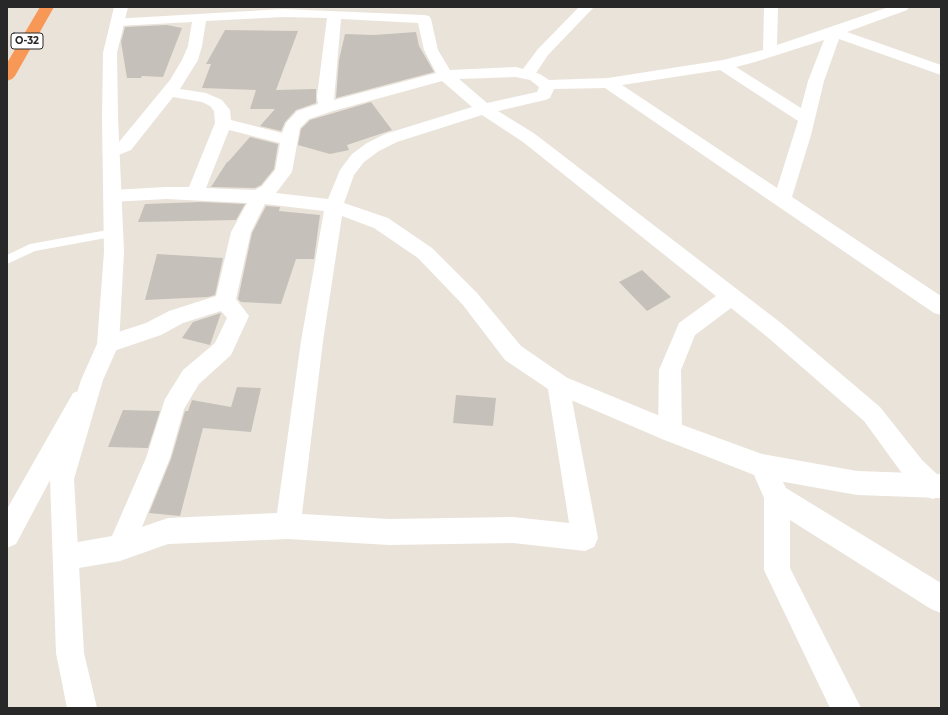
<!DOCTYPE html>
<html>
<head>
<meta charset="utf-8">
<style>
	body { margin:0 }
	#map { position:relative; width:948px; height:715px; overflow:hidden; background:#eae3da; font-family:Montserrat,sans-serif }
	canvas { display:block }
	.frame { position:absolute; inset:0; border:8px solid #282828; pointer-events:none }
</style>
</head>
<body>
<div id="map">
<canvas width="948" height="715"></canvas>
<div class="frame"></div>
</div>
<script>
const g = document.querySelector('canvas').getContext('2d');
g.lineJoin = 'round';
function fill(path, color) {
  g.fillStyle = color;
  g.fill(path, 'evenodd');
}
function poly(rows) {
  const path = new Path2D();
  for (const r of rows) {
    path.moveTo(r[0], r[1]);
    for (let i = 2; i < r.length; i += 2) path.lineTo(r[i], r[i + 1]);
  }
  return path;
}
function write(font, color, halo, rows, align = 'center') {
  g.font = font + ' Montserrat,sans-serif';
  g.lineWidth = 3;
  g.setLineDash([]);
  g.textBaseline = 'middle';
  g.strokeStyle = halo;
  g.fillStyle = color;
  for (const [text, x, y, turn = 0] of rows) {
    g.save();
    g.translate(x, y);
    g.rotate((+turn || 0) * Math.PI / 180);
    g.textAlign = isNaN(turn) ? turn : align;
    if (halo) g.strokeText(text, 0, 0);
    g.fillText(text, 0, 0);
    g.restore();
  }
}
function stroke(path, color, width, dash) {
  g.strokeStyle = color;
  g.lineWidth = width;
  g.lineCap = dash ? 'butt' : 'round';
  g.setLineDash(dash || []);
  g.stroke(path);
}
const building = poly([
	[167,25,182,28,163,77,142,76,141,78,127,78,121,42,125,27],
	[225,30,298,31,276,90,316,89,316,103,296,110,285,122,281,131,260,126,275,109,250,109,256,90,202,88,211,64,206,64],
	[416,32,419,46,434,72,336,98,339,60,345,34,374,35],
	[371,102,392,130,347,145,349,150,330,154,298,145,301,129,310,120],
	[250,137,278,144,274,169,261,185,255,188,211,187,227,162,228,162],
	[201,202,245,204,236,220,138,222,145,204],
	[266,206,280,207,279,211,320,215,314,259,296,259,281,304,241,302,238,299,252,233],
	[157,254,223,258,215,295,208,297,145,300],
	[642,270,671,297,647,311,619,282],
	[221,313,210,345,182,338,193,322],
	[237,387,261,388,251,432,203,428,180,516,149,513,171,459,185,411,188,411,192,400,231,407],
	[456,395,496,398,493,426,453,423],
	[123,410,160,411,148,448,108,447]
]);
const lane = poly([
	[113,229,117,230,118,233,117,236,35,251,7,264,7,255,30,244,113,229]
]);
const street = poly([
	[579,7,594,7,548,55,536,73,540,74,549,80,608,78,723,60,763,50,764,7,778,7,777,45,889,7,909,7,907,10,847,32,941,65,941,75,839,39,824,81,811,135,792,197,941,296,941,315,934,313,605,88,554,89,550,98,545,100,498,111,535,134,781,323,880,407,922,460,941,478,941,496,933,499,924,496,904,476,864,421,765,335,731,308,695,335,681,370,682,431,678,439,670,442,662,439,658,431,659,370,679,323,716,296,523,142,482,115,397,142,379,151,364,162,354,175,344,203,388,218,432,248,477,293,521,346,566,377,569,384,598,538,594,547,585,551,513,543,389,545,288,539,168,544,120,561,67,570,58,566,54,557,58,548,67,544,112,536,146,458,165,399,183,370,215,343,227,318,221,311,183,323,161,335,108,353,100,350,97,344,100,338,146,323,169,311,216,296,231,232,247,203,166,199,112,202,106,201,103,196,106,191,112,190,166,187,189,187,215,123,214,111,210,106,202,102,173,97,131,150,111,158,105,156,102,152,105,148,119,142,170,80,182,60,188,46,192,22,118,26,113,25,111,22,113,19,283,9,424,15,429,16,431,19,438,50,450,70,516,67,523,69,538,49,579,7],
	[283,17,327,18,317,96,318,104,297,111,286,123,282,133,231,120,230,110,222,100,206,93,180,89,198,60,202,46,206,21,283,17],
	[341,19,418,23,424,50,436,73,334,100,341,19],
	[824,40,808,81,801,108,736,67,755,62,824,40],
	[720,70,798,121,777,188,622,85,720,70],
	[516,77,530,80,539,87,537,92,487,103,459,79,516,77],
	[442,81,472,107,385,134,367,143,352,154,340,170,328,199,276,193,292,172,300,128,309,119,333,111,442,81],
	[229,130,280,143,275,170,262,186,255,190,206,188,229,130],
	[265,204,324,211,301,341,277,513,168,518,142,527,170,458,184,409,199,384,231,355,249,316,236,299,251,232,265,204],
	[342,216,374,228,418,258,463,305,505,360,548,389,569,523,513,517,389,519,302,514,323,341,342,216],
	[81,390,89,393,92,400,89,407,16,544,7,548,7,509,73,393,81,390],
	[762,454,771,458,786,488,941,583,941,613,931,609,790,520,790,568,861,708,830,708,764,570,764,498,750,466,753,458,762,454]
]);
const secondary = poly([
	[114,7,128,7,117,53,118,117,124,252,119,344,103,380,74,479,84,653,97,708,67,708,56,653,50,479,81,380,97,344,104,252,102,117,103,53,114,7],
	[558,374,677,423,762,454,857,471,941,474,941,498,857,495,762,478,662,439,550,391,547,384,550,377,558,374]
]);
const highway = poly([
	[40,7,54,7,15,76,12,79,7,81,7,63,40,7]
]);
const shields = [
	[27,41,32]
];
const shieldNames = [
	["O-32",27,41]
];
fill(building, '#c5c0ba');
fill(lane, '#fff');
fill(street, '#fff');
fill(secondary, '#fff');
fill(highway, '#f89857');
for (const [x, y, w] of shields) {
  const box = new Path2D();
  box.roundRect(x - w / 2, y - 8, w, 16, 3);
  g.fillStyle = '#fff';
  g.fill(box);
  stroke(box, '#282828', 1);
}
write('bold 10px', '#282828', null, shieldNames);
</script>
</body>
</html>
